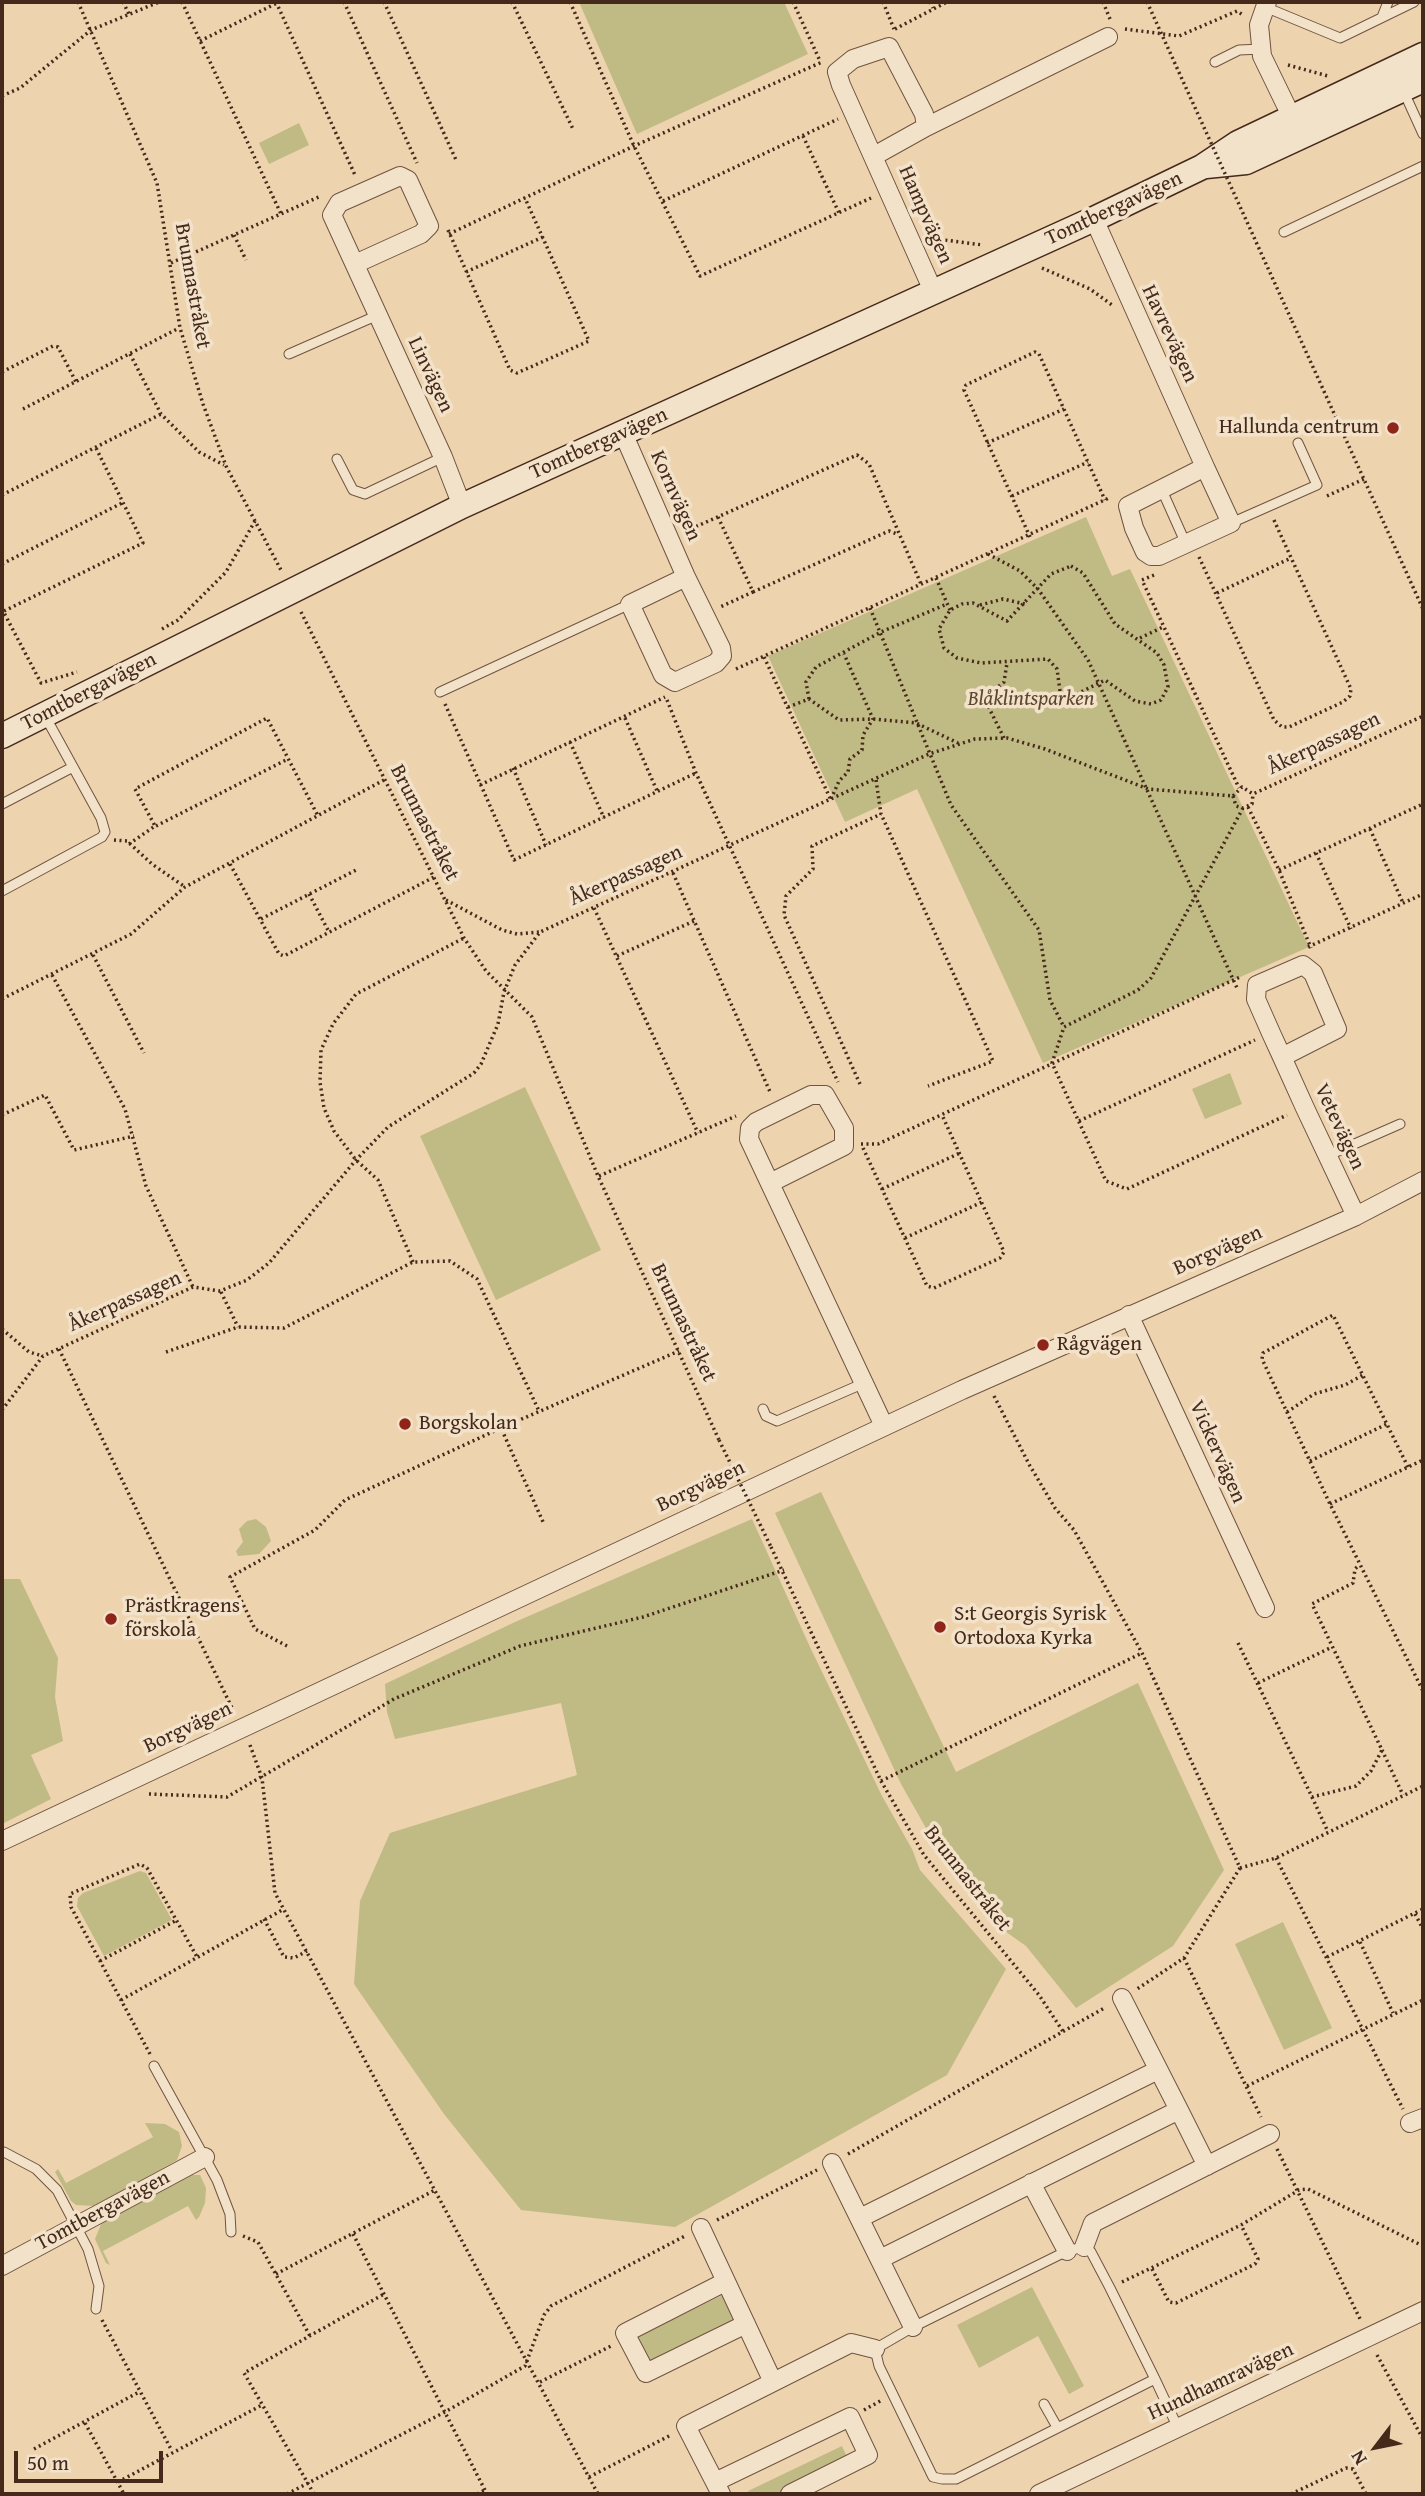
<!DOCTYPE html>
<html>
<head>
<meta charset="utf-8">
<style>
	body { margin:0 }
	#map { position:relative; width:1425px; height:2496px; overflow:hidden; background:#edd3ae; font-family:"Gentium Book Plus",serif }
	canvas { display:block }
	.frame { position:absolute; inset:0; border:4px solid #45291b; pointer-events:none }
	.north { position:absolute; left:1341px; top:2412px; width:70px; height:70px; -webkit-text-stroke:5px #f3e2ca; paint-order:stroke; rotate:238deg; font-size:19px; font-weight:700; line-height:28px; text-align:center; color:#45291b }
	.north::after { content:''; display:block; margin:auto; width:24px; height:32px; background:#45291b; clip-path:polygon(50% 0,100% 100%,50% 72%,0 100%) }
	.scale { position:absolute; left:14px; top:2451px; width:149px; height:32px; box-sizing:border-box; border:4px solid #45291b; border-top:0; padding-left:9px; font-size:21px; line-height:24px; white-space:nowrap; color:#45291b; -webkit-text-stroke:5px #f3e2ca; paint-order:stroke }
</style>
</head>
<body>
<div id="map">
<canvas width="1425" height="2496"></canvas>
<div class="frame"></div>
<div class="north">N</div>
<div class="scale">50 m</div>
</div>
<script>
const g = document.querySelector('canvas').getContext('2d');
g.lineJoin = 'round';
function fill(path, color) {
  g.fillStyle = color;
  g.fill(path, 'evenodd');
}
function poly(rows) {
  const path = new Path2D();
  for (const r of rows) {
    path.moveTo(r[0], r[1]);
    for (let i = 2; i < r.length; i += 2) path.lineTo(r[i], r[i + 1]);
  }
  return path;
}
function stroke(path, color, width, dash) {
  g.strokeStyle = color;
  g.lineWidth = width;
  g.lineCap = dash ? 'butt' : 'round';
  g.setLineDash(dash || []);
  g.stroke(path);
}
function write(font, color, halo, rows, align = 'center') {
  g.font = font + ' "Gentium Book Plus",serif';
  g.lineWidth = 7;
  g.setLineDash([]);
  g.textBaseline = 'middle';
  g.strokeStyle = halo;
  g.fillStyle = color;
  for (const [text, x, y, turn = 0] of rows) {
    g.save();
    g.translate(x, y);
    g.rotate((+turn || 0) * Math.PI / 180);
    g.textAlign = isNaN(turn) ? turn : align;
    if (halo) g.strokeText(text, 0, 0);
    g.fillText(text, 0, 0);
    g.restore();
  }
}
const green = poly([
	[579,2,784,2,808,54,637,134],
	[299,123,309,145,269,164,259,143],
	[1086,517,1112,576,1130,569,1309,947,1043,1063,917,789,845,822,768,656],
	[1230,1073,1242,1104,1205,1119,1192,1089],
	[525,1087,601,1250,496,1300,420,1136],
	[821,1492,956,1772,1138,1683,1224,1870,1173,1946,1076,2008,1026,1946,1002,1929,943,1858,901,1784,775,1513],
	[256,1519,266,1527,271,1541,259,1554,238,1556,236,1551,243,1542,239,1529,247,1521],
	[752,1519,810,1647,882,1796,912,1849,920,1870,1006,1969,947,2075,675,2227,521,2210,444,2114,354,1984,360,1901,390,1833,577,1775,561,1703,395,1739,387,1712,385,1684,515,1622],
	[2,1579,20,1579,58,1658,55,1697,63,1741,31,1755,51,1799,2,1824],
	[140,1871,146,1873,172,1920,104,1956,77,1906,78,1898,83,1893],
	[1283,1922,1332,2028,1284,2050,1235,1944],
	[145,2123,165,2124,179,2132,182,2146,177,2160,96,2206,76,2205,71,2201,55,2172,58,2169,66,2183,153,2137],
	[189,2175,200,2175,206,2188,205,2203,199,2217,196,2220,188,2206,103,2251,110,2265,106,2263,95,2239,102,2222],
	[1032,2287,1084,2386,1069,2394,1038,2336,979,2368,957,2325],
	[723,2295,735,2320,648,2364,635,2338],
	[842,2446,853,2470,803,2494,750,2494,748,2491]
]);
const path = poly([
	[78,2,157,183,180,328,203,404,226,466,282,572],
	[123,2,129,14],
	[182,2,281,214],
	[276,2,355,175],
	[344,2,417,163],
	[384,2,457,162],
	[512,2,573,129],
	[570,2,634,146,700,276,871,198],
	[793,2,820,61],
	[883,2,894,29],
	[930,2,933,8],
	[1103,2,1110,19],
	[895,29,947,2],
	[1125,29,1179,36,1237,11,1243,15],
	[200,41,277,3],
	[1288,65,1328,76],
	[2,96,20,88,91,30,159,2],
	[803,136,839,213],
	[663,201,838,119],
	[448,230,510,370,517,373,589,341,525,198],
	[449,234,634,146,822,62],
	[234,235,246,260],
	[929,238,983,245],
	[171,263,321,196],
	[1042,268,1090,289,1112,305],
	[466,272,543,237],
	[1292,321,1423,609],
	[130,354,161,414,199,452,224,465],
	[2,372,53,346,58,347,76,382],
	[23,409,179,328],
	[987,443,1064,409],
	[2,495,161,414],
	[1012,496,1088,462],
	[1327,496,1364,479],
	[718,517,753,592,720,607],
	[686,531,857,455,869,464,921,584],
	[1030,537,964,390,966,385,1035,352,1039,354,1105,500],
	[988,554,1020,571,1038,589,1088,660,1237,988],
	[1199,557,1274,720,1282,727,1289,727,1343,702,1350,696,1351,689,1273,518],
	[2,564,124,502],
	[1071,566,1083,573,1115,624,1157,653,1164,665,1168,687,1161,700,1151,704,1135,701,1105,680,1069,698,1060,691,1057,669,1048,659,981,663,957,658,944,648,939,629,950,610,962,604,973,603,1007,621,1051,574,1071,566],
	[1154,575,1142,580,1239,788],
	[936,578,950,610],
	[753,592,889,531,897,534],
	[1217,593,1291,558],
	[980,605,1003,599,1025,604],
	[870,608,951,805,1039,930,1050,1000,1064,1027],
	[2,609,41,683,77,672],
	[4,611,143,543,96,448],
	[301,612,464,938,486,971,532,1017,598,1176,719,1440],
	[162,629,178,620,226,572,255,521],
	[1140,638,1163,627],
	[764,657,831,800],
	[736,669,1111,497],
	[809,699,806,682,816,667,881,632,947,604],
	[667,700,696,773,838,1082],
	[445,704,514,860,696,773],
	[788,707,809,699,839,720,873,719,916,723,958,743],
	[625,718,658,793],
	[1004,738,987,704,989,694,1004,682,1007,663],
	[570,742,604,818],
	[513,768,546,845],
	[876,780,881,814,993,1061,928,1086],
	[480,785,665,697],
	[1233,796,1242,787,1253,794,1423,716],
	[1233,796,1236,806,1243,808,1252,804,1253,794],
	[831,799,839,781,848,772,850,759,862,750,863,735,873,719,844,654],
	[1248,807,1279,870,1311,948],
	[1243,808,1151,978,1138,990,1064,1027,1052,1063,1106,1181,1127,1189,1287,1115],
	[156,826,288,759],
	[1370,829,1403,903],
	[114,840,127,841,152,864,185,887],
	[129,844,155,826,135,789,267,718,318,816],
	[1316,853,1351,929],
	[230,864,279,954,284,956,434,877],
	[1279,870,1423,804],
	[673,873,771,1094],
	[309,894,329,932],
	[446,900,502,930,517,934,540,932],
	[594,908,698,1133],
	[261,919,358,869],
	[1308,947,1423,894],
	[93,955,144,1053],
	[617,956,694,921],
	[52,975,125,1109,146,1186,193,1287],
	[2,999,131,934,185,887,384,780],
	[860,1084,784,915,786,896,813,869,812,846,881,814],
	[2,1115,45,1095,74,1150,134,1136],
	[1079,1121,1255,1040],
	[861,1144,878,1144,1240,977],
	[863,1148,927,1286,934,1288,1000,1258,1004,1252,942,1115],
	[599,1176,736,1116],
	[882,1189,960,1153],
	[905,1238,982,1202],
	[413,1262,378,1180,356,1160,334,1131,324,1108,320,1082,321,1050,333,1024,356,994,464,938],
	[221,1292,238,1327],
	[2,1329,29,1352,43,1356],
	[59,1349,232,1708],
	[166,1352,238,1327,284,1328,413,1262,450,1261,477,1279,539,1411],
	[994,1396,1030,1466,1055,1508,1074,1530,1142,1653,1240,1868,1184,1958,1137,1989],
	[2,1410,43,1356,193,1287,220,1291,247,1280,269,1263,356,1160,388,1127,474,1073,481,1064,498,1024,504,992,515,965,540,932,929,754,975,739,1007,738,1045,749,1148,789,1233,796],
	[1287,1412,1314,1394,1345,1385,1363,1375],
	[501,1428,679,1351],
	[1310,1461,1387,1424],
	[1408,1467,1333,1315,1263,1353,1262,1359,1330,1504,1423,1691],
	[1330,1504,1423,1460],
	[771,1547,881,1781,924,1855,1039,1995,1064,2033],
	[1238,1643,1312,1797,1356,1786,1371,1771,1382,1750,1312,1604,1353,1583,1355,1569,1359,1565],
	[287,1646,255,1629,230,1577,315,1530,345,1500,501,1428,544,1524],
	[1258,1683,1332,1647],
	[250,1745,262,1778,275,1893,598,2494],
	[1382,1750,1403,1795],
	[881,1781,1142,1653],
	[149,1794,227,1797,394,1699,520,1646,643,1617,784,1570],
	[1312,1797,1328,1832],
	[1276,1858,1403,2109],
	[1240,1868,1276,1858,1423,1786],
	[1415,1914,1423,1929],
	[264,1919,284,1957,294,1958,307,1951],
	[1360,1942,1393,2013],
	[1327,1957,1423,1909],
	[1184,1958,1261,2117],
	[100,1961,177,1920],
	[121,2000,284,1909],
	[150,2054,71,1907,70,1894,140,1864,147,1868,197,1957],
	[1247,2086,1423,2000],
	[1277,2149,1361,2321],
	[848,2154,1106,2007],
	[717,2220,817,2170],
	[353,2234,487,2494],
	[243,2236,258,2242,310,2336],
	[1152,2269,1169,2302,1176,2303,1255,2264,1258,2259,1241,2225],
	[276,2274,435,2190],
	[1122,2282,1241,2225,1299,2190,1308,2189,1423,2246],
	[102,2320,172,2451],
	[1377,2355,1423,2439],
	[540,2382,613,2345],
	[864,2410,882,2400],
	[85,2423,124,2494],
	[34,2449,139,2392],
	[589,2477,671,2435],
	[118,2482,262,2405],
	[287,2494,443,2413,525,2366,544,2315,551,2306,685,2236],
	[314,2494,244,2373,384,2294],
	[477,2494,485,2490],
	[1291,2494,1346,2468,1353,2469,1366,2494]
]);
const lane = poly([
	[1265,7,1340,38,1414,2],
	[1382,17,1388,2],
	[1215,62,1239,50,1262,49],
	[1403,90,1423,134],
	[1284,232,1423,166],
	[289,354,378,315],
	[337,459,353,490,365,494,443,457],
	[1161,488,1186,544],
	[1231,523,1317,485,1298,443],
	[440,692,630,604],
	[2,804,73,767],
	[2,891,102,837,105,832,101,818,45,716],
	[1327,1156,1400,1124],
	[763,1409,766,1416,777,1421,862,1384],
	[154,2066,217,2180,230,2214,231,2232],
	[4,2152,36,2169,57,2190,88,2249,99,2286,96,2309],
	[1155,2379,956,2479,942,2479,933,2477,879,2366,875,2349,913,2327,1067,2251,1084,2247,1091,2252,1110,2288,1155,2379,1178,2428],
	[1044,2404,1057,2427]
]);
const street = poly([
	[1267,2,1259,25,1262,56,1296,126],
	[926,127,1108,37],
	[874,156,926,127,924,114,889,47,853,59,837,72,841,85,934,293],
	[1094,219,1205,467,1128,506,1134,528,1145,552,1151,556,1159,556,1231,523,1205,467],
	[355,264,421,234,429,226,408,180,400,176,339,203,332,215,443,457,462,506],
	[623,433,686,577,630,604,663,675,675,682,716,663,722,656,721,648,686,577],
	[1282,1057,1337,1029,1313,973,1303,965,1257,985,1256,999,1271,1033,1282,1057,1305,1108,1356,1216],
	[770,1183,844,1146,844,1128,825,1095,811,1095,756,1122,750,1128,749,1139,884,1426],
	[1129,1315,1265,1608],
	[2,1841,962,1390,1356,1216,1423,1181],
	[1179,2110,1207,2166],
	[1410,2123,1423,2118],
	[832,2163,913,2327],
	[1031,2183,1067,2251],
	[860,2218,1158,2070],
	[701,2228,773,2382],
	[1084,2247,1093,2223,1270,2134],
	[880,2259,1179,2110,1122,1998],
	[2,2266,205,2157],
	[725,2282,625,2333,646,2373,746,2324],
	[715,2482,850,2417,868,2455,790,2494],
	[721,2494,686,2426,851,2343,875,2349],
	[1039,2494,1423,2311]
]);
const secondary = poly([
	[1206,166,1246,162,1423,80],
	[2,736,462,506,1094,219,1202,167,1238,143,1423,55]
]);
const pathBridge = poly([
	[1147,2,1292,321],
	[719,1440,771,1547]
]);
const markers = [
	[1393,428,7,"#8f2418"],
	[1043,1345,7,"#8f2418"],
	[405,1424,7,"#8f2418"],
	[111,1619,7,"#8f2418"],
	[940,1627,7,"#8f2418"]
];
const streetNames = [
	["Tomtbergavägen",1114,209,-25],
	["Hampvägen",925,215,66],
	["Brunnastråket",192,286,80],
	["Havrevägen",1169,334,65],
	["Linvägen",430,375,65],
	["Tomtbergavägen",599,444,-24],
	["Kornvägen",675,496,66],
	["Tomtbergavägen",89,692,-27],
	["Åkerpassagen",1324,744,-25],
	["Brunnastråket",424,823,63],
	["Åkerpassagen",626,876,-24],
	["Vetevägen",1339,1127,65],
	["Borgvägen",1218,1251,-24],
	["Åkerpassagen",125,1302,-24],
	["Brunnastråket",683,1323,65],
	["Vickervägen",1217,1452,66],
	["Borgvägen",701,1487,-25],
	["Borgvägen",188,1728,-25],
	["Brunnastråket",967,1879,52],
	["Tomtbergavägen",103,2211,-28],
	["Hundhamravägen",1221,2382,-25]
];
const poiNames = [
	["Hallunda centrum",1379,428,"right"],
	["Rågvägen",1057,1345],
	["Borgskolan",419,1424],
	["Prästkragens",125,1607],
	["förskola",125,1631],
	["S:t Georgis Syrisk",954,1615],
	["Ortodoxa Kyrka",954,1639]
];
const parkNames = [
	["Blåklintsparken",1031,700]
];
fill(green, '#c0ba85');
stroke(lane, '#6f5440', 11);
stroke(street, '#6f5440', 20);
stroke(secondary, '#45291b', 27);
stroke(path, '#45291b', 3.5, [2, 3.5]);
stroke(lane, '#f3e2ca', 9);
stroke(street, '#f3e2ca', 18);
stroke(secondary, '#f3e2ca', 24);
stroke(pathBridge, '#45291b', 3.5, [2, 3.5]);
for (const [x, y, r, color] of markers) {
  const dot = new Path2D();
  dot.arc(x, y, r, 0, 2 * Math.PI);
  g.fillStyle = color;
  g.fill(dot);
  stroke(dot, '#f3e2ca', 2.5);
}
write('21px', '#45291b', '#f3e2ca', streetNames);
write('21px', '#45291b', '#f3e2ca', poiNames, 'left');
write('italic 21px', '#5e4630', '#f3e2ca', parkNames);
</script>
</body>
</html>
